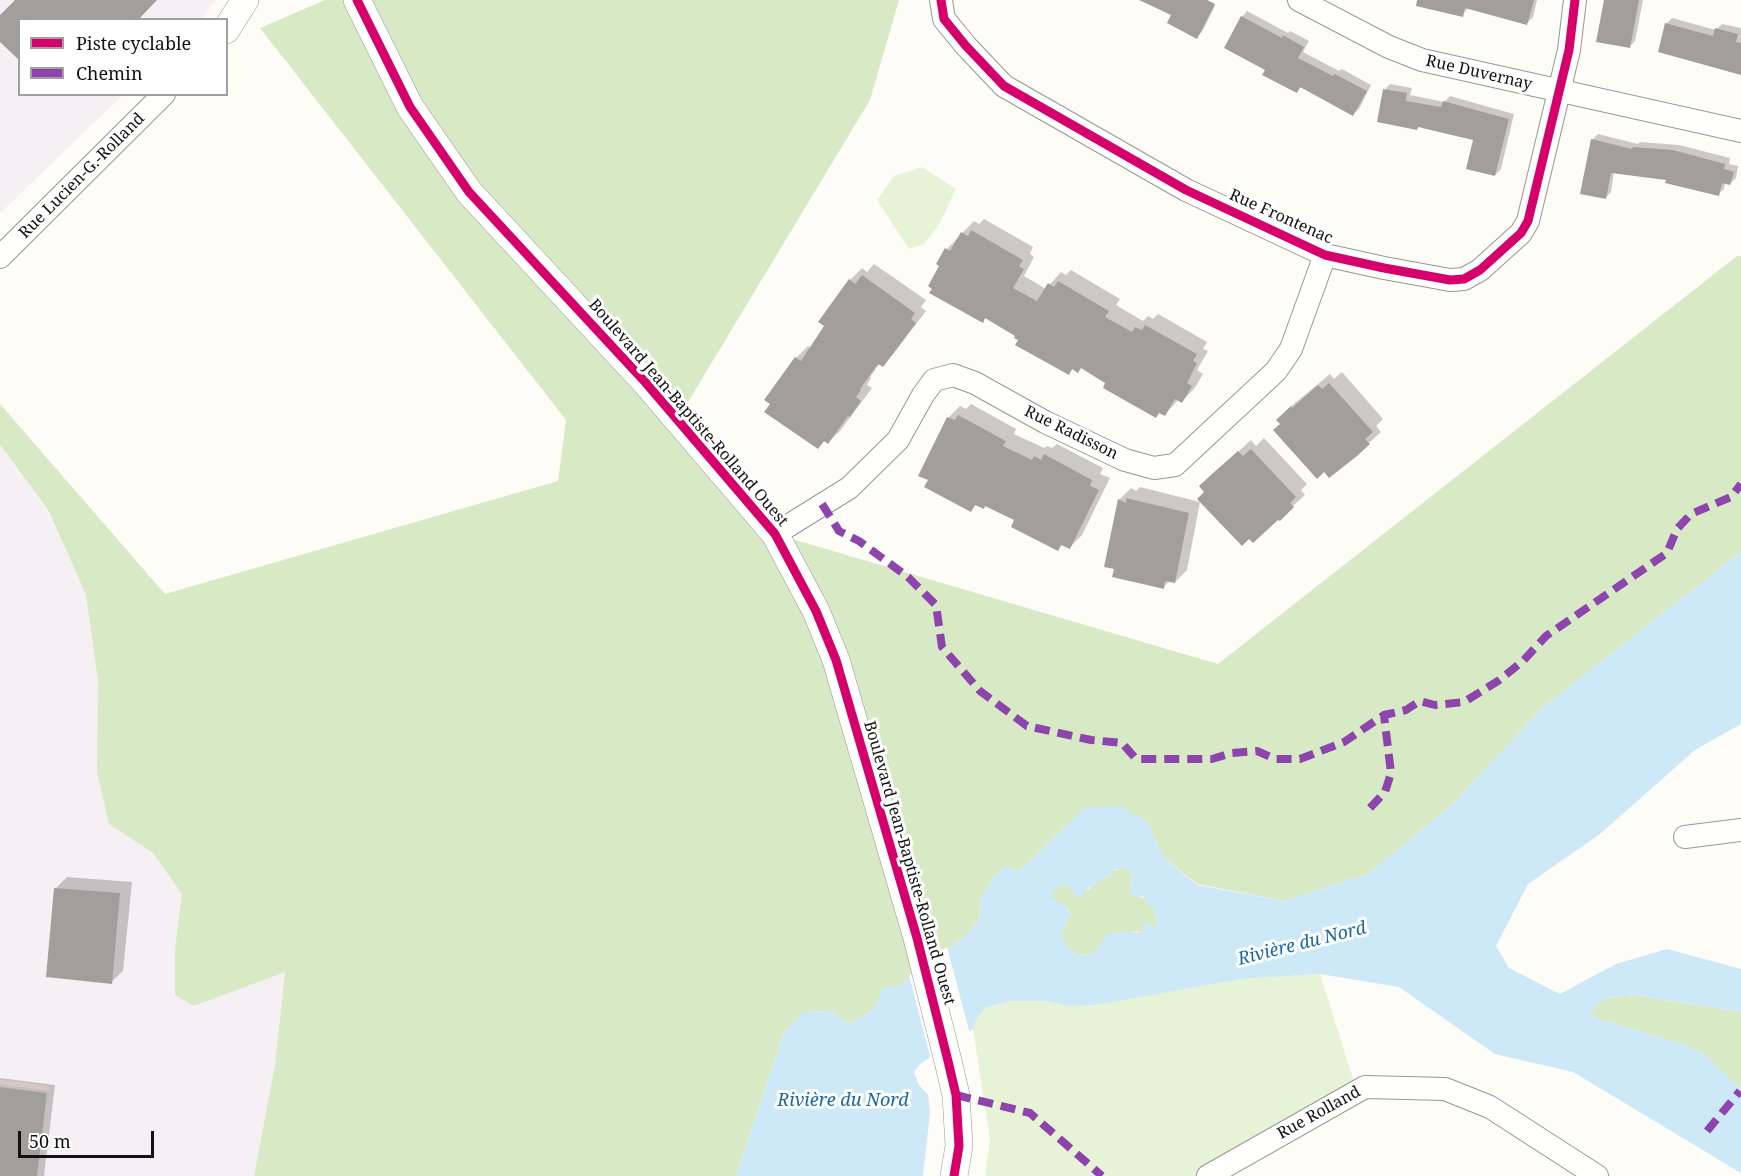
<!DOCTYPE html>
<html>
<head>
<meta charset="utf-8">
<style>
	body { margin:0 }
	#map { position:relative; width:1741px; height:1176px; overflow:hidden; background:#fdfcf7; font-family:"Noto Serif",serif }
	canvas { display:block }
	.legend { position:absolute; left:18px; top:18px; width:210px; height:78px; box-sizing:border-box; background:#fff; border:2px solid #a0a0a0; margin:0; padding:8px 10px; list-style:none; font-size:18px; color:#111 }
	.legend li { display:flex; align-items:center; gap:12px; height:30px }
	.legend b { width:30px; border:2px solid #a0a0a0 }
	.scale { position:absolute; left:18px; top:1131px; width:136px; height:27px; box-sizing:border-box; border:3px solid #111; border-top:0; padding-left:8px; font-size:18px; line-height:21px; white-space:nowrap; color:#111; -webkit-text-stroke:4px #fff; paint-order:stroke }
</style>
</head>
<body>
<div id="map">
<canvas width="1741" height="1176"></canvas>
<ul class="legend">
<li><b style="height:8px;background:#d6006c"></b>Piste cyclable</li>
<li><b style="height:8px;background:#8e44ad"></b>Chemin</li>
</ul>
<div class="scale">50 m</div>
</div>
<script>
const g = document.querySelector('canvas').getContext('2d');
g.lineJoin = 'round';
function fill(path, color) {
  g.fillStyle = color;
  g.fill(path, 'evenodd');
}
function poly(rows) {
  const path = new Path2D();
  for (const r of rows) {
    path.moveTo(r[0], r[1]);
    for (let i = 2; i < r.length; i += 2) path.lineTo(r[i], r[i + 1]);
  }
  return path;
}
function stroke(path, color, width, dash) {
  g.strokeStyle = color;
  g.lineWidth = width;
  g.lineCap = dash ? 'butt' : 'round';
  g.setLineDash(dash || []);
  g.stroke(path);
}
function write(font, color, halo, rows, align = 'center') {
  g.font = font + ' "Noto Serif",serif';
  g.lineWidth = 6;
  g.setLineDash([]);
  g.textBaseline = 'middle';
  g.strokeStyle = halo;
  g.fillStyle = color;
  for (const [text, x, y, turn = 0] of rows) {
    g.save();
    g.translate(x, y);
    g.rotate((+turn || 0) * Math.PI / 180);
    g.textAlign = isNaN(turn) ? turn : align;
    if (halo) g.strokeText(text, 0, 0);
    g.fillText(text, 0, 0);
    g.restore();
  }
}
const industrial = poly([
	[0,0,216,0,202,19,20,20,20,94,123,95,0,213],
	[0,446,47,510,86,595,158,850,184,891,194,1006,285,971,275,1065,254,1176,0,1176]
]);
const green = poly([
	[922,167,956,189,938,226,924,244,909,249,877,200,894,176],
	[1320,974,1357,1091,1208,1176,985,1176,990,1139,973,1029,976,1020,985,1008,1010,1001,1046,1001,1069,1006,1241,979]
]);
const forest = poly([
	[325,0,899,0,870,100,682,412,775,534,1218,664,1737,256,1741,256,1741,552,1542,708,1453,804,1368,874,1285,901,1197,884,1162,856,1148,822,1085,808,1019,872,1005,866,992,879,981,898,979,920,964,937,898,987,883,988,878,1001,870,1012,850,1024,830,1011,805,1012,784,1033,736,1176,254,1176,275,1065,285,972,194,1006,175,995,175,949,182,894,153,853,109,824,97,772,98,680,86,595,48,510,0,445,0,404,165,594,558,481,566,420,260,28],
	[1125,866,1132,874,1130,888,1138,897,1145,898,1153,907,1158,924,1156,927,1152,927,1143,923,1144,931,1141,932,1136,931,1102,942,1100,948,1090,955,1076,954,1071,951,1062,938,1062,931,1071,913,1053,899,1051,889,1062,885,1070,887,1074,891,1083,893,1104,878,1112,875,1113,870,1121,869],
	[1635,995,1741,1012,1741,1089,1705,1055,1686,1045,1601,1020,1590,1014,1595,1005,1608,998]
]);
const water = poly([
	[1741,552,1741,724,1695,750,1600,834,1528,884,1496,946,1509,968,1560,994,1616,964,1667,949,1741,969,1741,1012,1635,995,1608,998,1595,1005,1590,1014,1601,1020,1686,1045,1705,1055,1741,1089,1741,1173,1573,1072,1495,1054,1399,987,1320,974,1241,979,1095,1005,1069,1006,1046,1001,1010,1001,985,1008,976,1020,973,1029,920,1064,914,1072,919,1085,928,1095,930,1112,923,1176,736,1176,784,1033,804,1012,830,1011,850,1024,870,1012,878,1001,883,987,898,987,964,937,979,920,981,898,992,879,1005,866,1020,871,1085,808,1120,806,1148,822,1162,856,1197,885,1285,901,1368,874,1453,804,1542,708],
	[1125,866,1132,874,1130,888,1133,897,1135,898,1142,896,1147,900,1148,905,1153,907,1158,924,1152,927,1147,922,1142,924,1144,931,1141,932,1112,933,1105,937,1095,952,1090,955,1077,954,1071,951,1062,938,1062,931,1071,913,1066,910,1066,905,1056,902,1053,899,1052,889,1062,885,1070,887,1074,891,1075,897,1080,898,1088,888,1096,885,1104,878,1112,875,1114,869,1121,869]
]);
const pier = poly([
	[947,947,970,1034,931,1060,909,975]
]);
const shadow = poly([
	[1143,0,1204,0,1215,6,1202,32,1196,37,1173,15],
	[1418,0,1537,0,1533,17,1527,23,1468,8,1462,15],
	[1606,0,1643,0,1635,41,1630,46],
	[1247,11,1288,33,1290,31,1309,41,1303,52,1339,71,1342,69,1371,85,1359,109,1353,114,1302,86,1296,92,1267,69,1242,17],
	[1672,18,1716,30,1722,24,1741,28,1741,73,1666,24],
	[1390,84,1412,88,1410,95,1444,102,1450,96,1514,114,1501,169,1495,175,1474,139,1385,89],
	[1598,134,1638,144,1640,142,1679,145,1730,158,1729,164,1738,166,1736,178,1730,184,1725,183,1724,189,1718,194,1668,178,1614,172,1611,192,1605,198,1592,140],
	[984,219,1033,247,1030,254,1034,257,1024,276,1046,289,1061,272,1066,275,1071,270,1120,299,1116,305,1143,321,1148,316,1153,319,1158,314,1207,342,1203,349,1208,351,1197,370,1203,374,1194,389,1182,401,1179,399,1165,414,1160,412,1156,416,1082,367,1073,368,1069,373,1020,339,1017,335,987,317,982,321,941,266,947,249,974,221,979,224],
	[874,264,926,300,921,307,926,311,894,353,883,365,880,363,870,377,871,378,867,385,872,388,840,431,828,442,825,440,818,447,766,399,796,358,808,346,811,348,826,326,820,322,850,280,862,268,867,272],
	[1342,372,1383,419,1376,426,1381,432,1369,443,1281,424,1289,408,1330,374,1334,379],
	[971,404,1016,429,1014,434,1044,448,1047,446,1052,448,1057,444,1103,468,1100,474,1110,478,1082,535,1070,547,1063,544,1058,549,1016,520,986,505,977,504,971,510,948,418,960,406,966,409],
	[1264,438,1307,484,1301,490,1305,495,1254,541,1226,463,1251,440,1256,446],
	[1140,487,1200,502,1187,570,1175,582,1170,581,1163,587,1119,500,1131,488,1136,491],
	[67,877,132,882,123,971,111,982,55,889],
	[0,1078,55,1085,44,1176,0,1176]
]);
const building = poly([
	[15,0,157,0,138,20,20,20,20,61,0,42,0,15],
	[1139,0,1207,0,1215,4,1197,39,1167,23,1171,15],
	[1417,0,1534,0,1527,25,1465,8,1463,17,1416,6],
	[1604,0,1639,0,1630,48,1596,42],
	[1241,16,1282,38,1283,35,1304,47,1298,58,1333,76,1335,74,1367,91,1353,116,1300,87,1297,93,1262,75,1265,70,1224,48],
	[1665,23,1713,36,1715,28,1738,34,1736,42,1741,43,1741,75,1658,52],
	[1383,89,1407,93,1406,101,1441,107,1443,101,1509,119,1495,176,1466,169,1473,140,1418,127,1417,130,1377,122],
	[1591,139,1632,149,1633,147,1673,150,1725,164,1724,169,1734,172,1730,185,1722,183,1719,196,1665,183,1666,180,1611,173,1606,199,1580,194],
	[971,230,1023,260,1019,266,1024,269,1013,288,1037,301,1048,283,1054,287,1058,281,1109,311,1105,317,1132,332,1135,327,1142,330,1145,325,1197,354,1193,361,1197,363,1187,383,1192,386,1182,403,1175,399,1165,416,1159,413,1156,418,1103,388,1105,383,1081,368,1078,373,1072,369,1069,375,1015,345,1018,340,1014,338,1015,336,985,318,983,323,929,293,932,289,928,286,939,266,936,264,945,248,950,251,961,232,968,236],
	[862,275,915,313,911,319,916,323,883,367,878,364,860,389,861,390,856,397,861,401,850,417,848,416,828,444,824,441,818,449,764,412,770,404,764,400,795,357,801,361,824,326,818,322,849,279,855,284],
	[1329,383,1373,432,1365,439,1370,444,1357,456,1329,478,1324,472,1317,479,1273,430,1280,424,1276,420,1291,406,1292,408,1318,385,1322,389],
	[958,415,1006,441,1003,446,1032,460,1034,456,1041,460,1044,454,1092,480,1090,486,1099,490,1070,549,1061,545,1058,551,1011,527,1014,520,985,506,984,509,975,505,971,512,924,487,928,480,918,476,947,417,955,420],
	[1251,449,1296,497,1290,503,1294,507,1280,521,1278,520,1253,543,1249,539,1242,546,1197,499,1204,492,1199,486,1212,474,1238,451,1243,456],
	[1126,498,1189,513,1175,583,1165,581,1164,589,1147,585,1112,577,1114,569,1104,567,1118,499,1126,503],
	[54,888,120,893,112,984,46,977],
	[0,1087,47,1093,37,1176,0,1176]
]);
const minor = poly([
	[941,0,944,19,966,46,1004,86,1186,190,1325,255,1384,268,1450,280,1464,279,1480,270,1521,233,1528,221,1569,50,1575,0],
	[1299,0,1389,47,1422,60,1741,131],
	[0,257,164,94],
	[775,534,849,488,898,440,923,395,934,380,953,375,975,383,1045,422,1125,460,1154,468,1175,465,1276,371,1291,349,1325,255],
	[1685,837,1741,830],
	[1208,1176,1365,1087,1445,1089,1490,1107,1597,1176]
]);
const tertiary = poly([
	[357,0,410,107,469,192,646,383,775,534,816,611,836,660,917,938,948,1061,956,1095,959,1146,954,1176],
	[226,30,245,0]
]);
const rail = poly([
	[0,1082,47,1088]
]);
const quiet = poly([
	[822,504,839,531,859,541,908,577,936,605,942,647,980,691,1027,726,1091,740,1122,743,1136,759,1212,759,1232,753,1257,751,1275,759,1300,759,1344,742,1384,715,1406,710,1420,701,1435,705,1464,702,1498,681,1523,661,1546,636,1667,553,1677,529,1691,514,1731,497,1741,484],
	[1370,808,1385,792,1391,773,1384,715],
	[956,1095,1030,1113,1102,1176],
	[1707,1131,1740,1091]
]);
const cycleway = poly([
	[357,0,410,107,469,192,646,383,775,534,816,611,836,660,917,938,948,1061,956,1095,959,1146,954,1176],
	[941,0,944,19,966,46,1004,86,1186,190,1325,255,1384,268,1450,280,1464,279,1480,270,1521,233,1528,221,1569,50,1575,0]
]);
const streetNames = [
	["Rue Duvernay",1479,73,13],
	["Rue Lucien-G.-Rolland",82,176,-45],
	["Rue Frontenac",1281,217,24],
	["Boulevard Jean-Baptiste-Rolland Ouest",688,413,49],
	["Rue Radisson",1071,433,26],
	["Boulevard Jean-Baptiste-Rolland Ouest",909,863,74],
	["Rue Rolland",1319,1113,-29]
];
const waterNames = [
	["Rivière du Nord",1302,944,-14],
	["Rivière du Nord",843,1101]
];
fill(industrial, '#f5f0f3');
fill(green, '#e7f3d7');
fill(forest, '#d8eac5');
fill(water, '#cde8f7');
fill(pier, '#fdfcf7');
fill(shadow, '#0003');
fill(building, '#a19f9c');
stroke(minor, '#979795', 24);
stroke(tertiary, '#979795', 28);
stroke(minor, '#fffffe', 22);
stroke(tertiary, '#fffffe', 27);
stroke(rail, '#d9c6c7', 4.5);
stroke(quiet, '#8e44ad', 8, [15, 8]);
stroke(cycleway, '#d6006c', 9);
write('16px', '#111', '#fff', streetNames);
write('italic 18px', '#1768a6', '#fff', waterNames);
</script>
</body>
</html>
